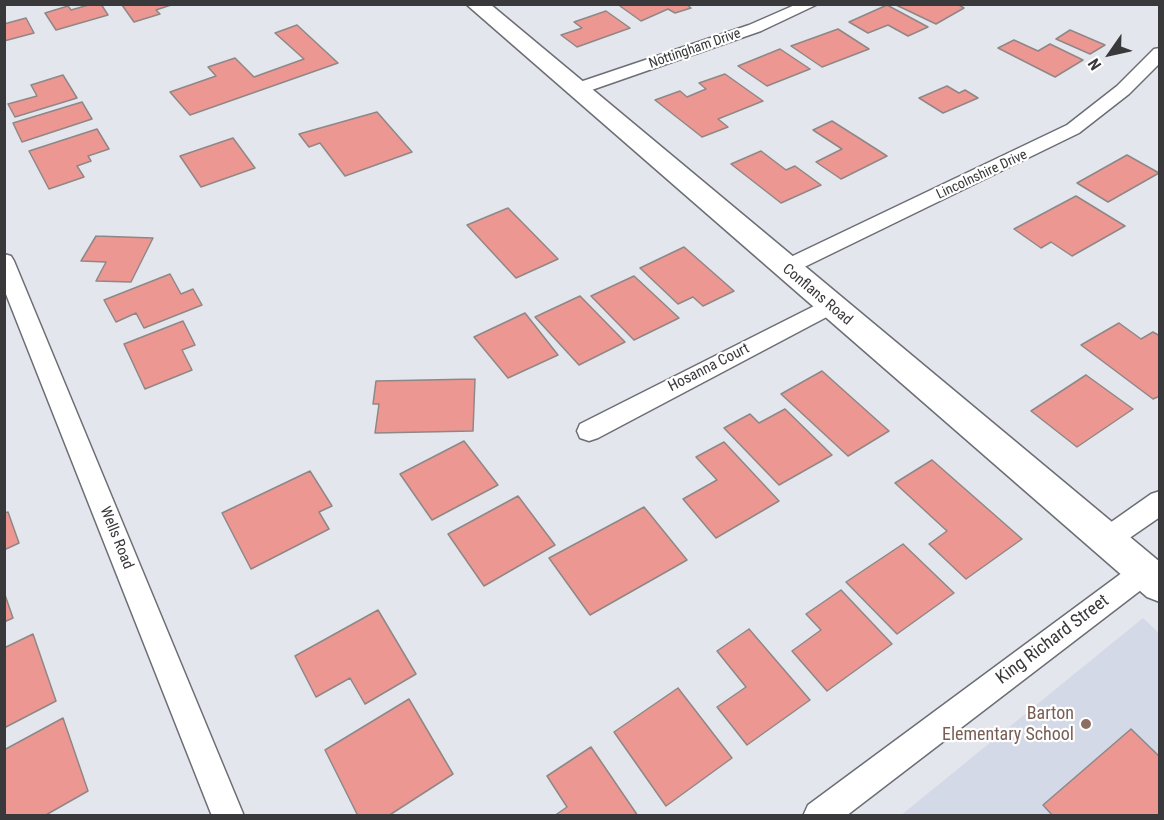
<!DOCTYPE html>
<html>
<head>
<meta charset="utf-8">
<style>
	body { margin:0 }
	#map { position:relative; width:1164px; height:820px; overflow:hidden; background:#e4e6ed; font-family:"Roboto Condensed",sans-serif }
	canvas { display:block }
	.frame { position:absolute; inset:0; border:6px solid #39393c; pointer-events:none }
	.north { position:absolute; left:1080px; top:24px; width:60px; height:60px; -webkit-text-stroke:4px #fff; paint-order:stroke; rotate:236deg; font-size:16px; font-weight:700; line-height:24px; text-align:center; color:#39393c }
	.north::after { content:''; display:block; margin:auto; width:21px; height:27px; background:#39393c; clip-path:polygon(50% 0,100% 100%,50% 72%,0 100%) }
</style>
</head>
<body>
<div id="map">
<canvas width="1164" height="820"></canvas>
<div class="frame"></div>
<div class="north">N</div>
</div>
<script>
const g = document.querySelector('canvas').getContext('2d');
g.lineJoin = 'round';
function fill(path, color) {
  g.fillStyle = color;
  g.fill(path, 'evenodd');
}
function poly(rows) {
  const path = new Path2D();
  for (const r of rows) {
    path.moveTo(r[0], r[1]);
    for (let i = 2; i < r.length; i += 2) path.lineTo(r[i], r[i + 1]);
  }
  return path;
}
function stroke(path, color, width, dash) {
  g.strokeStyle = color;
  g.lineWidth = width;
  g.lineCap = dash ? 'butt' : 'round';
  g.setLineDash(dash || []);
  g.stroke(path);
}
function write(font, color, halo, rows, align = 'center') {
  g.font = font + ' "Roboto Condensed",sans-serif';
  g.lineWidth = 4.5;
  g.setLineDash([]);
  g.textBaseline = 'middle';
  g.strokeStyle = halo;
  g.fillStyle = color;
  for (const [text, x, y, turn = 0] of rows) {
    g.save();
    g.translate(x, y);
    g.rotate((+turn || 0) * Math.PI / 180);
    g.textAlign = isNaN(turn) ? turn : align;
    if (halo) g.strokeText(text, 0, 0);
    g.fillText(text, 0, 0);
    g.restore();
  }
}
const built = poly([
	[1143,618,1159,633,1159,815,900,816]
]);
const building = poly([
	[92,4,101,4,108,15,56,30,45,13,68,6,71,10,92,4],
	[174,4,156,10,160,14,134,22,122,5,174,4],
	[624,4,686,4,691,8,675,13,668,9,641,21,620,6,624,4],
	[894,4,957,4,964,8,936,24,894,4],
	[887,5,928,27,908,36,888,25,868,33,849,22,887,5],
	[606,11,630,28,577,47,561,35,582,28,574,22,606,11],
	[26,18,34,33,4,41,4,24,26,18],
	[297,25,338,63,190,115,170,92,216,76,208,67,235,58,254,77,304,59,275,33,297,25],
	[838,29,869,49,822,67,791,46,838,29],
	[1070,30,1105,45,1090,54,1056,39,1070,30],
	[1014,40,1038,51,1050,44,1083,60,1055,77,998,48,1014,40],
	[780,49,810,69,767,86,738,66,780,49],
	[725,74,763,101,718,119,728,127,702,137,655,100,680,91,687,97,706,89,699,83,725,74],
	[63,75,77,98,15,117,8,104,37,96,31,85,63,75],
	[947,86,959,93,965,90,978,98,943,113,919,98,947,86],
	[82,102,92,119,22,142,13,123,82,102],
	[377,112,412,152,345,176,320,143,309,147,299,134,377,112],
	[832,121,862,140,887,156,841,179,816,162,842,149,813,130,832,121],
	[97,129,109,149,88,156,91,161,77,166,84,177,49,189,29,151,97,129],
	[233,138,255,168,201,187,180,156,233,138],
	[761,151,786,170,795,166,821,185,781,203,731,164,761,151],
	[1127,155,1159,173,1108,202,1077,183,1127,155],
	[1076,196,1125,226,1072,256,1051,242,1041,248,1014,229,1076,196],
	[508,208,558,259,516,278,467,225,508,208],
	[96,236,153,238,131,282,96,281,106,262,81,261,96,236],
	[684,247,734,291,703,306,693,297,678,304,640,268,684,247],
	[170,274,181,294,193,289,202,305,144,328,136,313,116,322,104,300,170,274],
	[634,276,679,318,634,340,591,296,634,276],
	[580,296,625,342,579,365,535,317,580,296],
	[525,313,558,355,508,378,474,337,525,313],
	[183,321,195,345,182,350,192,370,145,389,124,344,183,321],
	[1119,323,1141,339,1153,332,1160,336,1160,396,1153,399,1081,345,1119,323],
	[822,371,889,431,848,456,781,394,822,371],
	[1086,375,1133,409,1077,447,1031,411,1086,375],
	[475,379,473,431,375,433,379,404,373,404,376,381,475,379],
	[785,409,832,455,779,485,724,428,750,414,759,423,785,409],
	[464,441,498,485,432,520,400,474,464,441],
	[724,442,779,501,716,538,683,499,717,480,696,457,724,442],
	[932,460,1022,539,966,579,929,544,947,531,895,483,932,460],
	[310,471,332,506,319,512,329,529,251,569,222,513,310,471],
	[518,496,555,545,484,586,448,534,518,496],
	[644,507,687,560,590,615,549,558,644,507],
	[8,512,19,543,4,550,4,513,8,512],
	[903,544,954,593,897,634,846,582,903,544],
	[841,590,892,644,827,691,792,651,821,630,806,614,841,590],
	[4,592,13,618,4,622,4,592],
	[378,610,416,674,365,704,350,678,316,697,295,656,378,610],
	[749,629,810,700,747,745,717,707,746,687,717,651,749,629],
	[33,634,56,701,4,728,4,648,33,634],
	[678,688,732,758,666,806,614,732,678,688],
	[409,699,453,774,388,816,358,816,325,750,409,699],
	[63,718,88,791,44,816,4,816,4,750,63,718],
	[1131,729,1160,757,1160,816,1053,816,1043,805,1131,729],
	[591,747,638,816,554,816,567,807,547,776,591,747]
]);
const street = poly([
	[797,4,818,4,761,31,583,93,571,93,568,89,571,85,749,25,797,4],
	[1160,48,1160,63,1129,94,1079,133,792,273,778,273,774,268,778,263,1067,125,1117,86,1154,49,1160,48],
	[4,254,11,256,14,261,244,816,212,816,4,289,4,254],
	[830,298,838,301,841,306,838,311,598,438,589,441,580,438,577,431,580,424,830,298],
	[1160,491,1160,517,1115,548,1106,551,1097,548,1093,540,1097,532,1151,494,1160,491],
	[1144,560,1154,564,1158,572,1154,580,846,816,803,816,808,805,1134,564,1144,560]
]);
const secondary = poly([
	[466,4,490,4,1160,562,1160,602,1147,597,466,4]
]);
const markers = [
	[1086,724,6,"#8d6e63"]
];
const farStreetnames = [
	["Nottingham Drive",695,49,-19],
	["Lincolnshire Drive",982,175,-25]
];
const streetNames = [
	["Conflans Road",817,295,40],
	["Hosanna Court",709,368,-27],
	["Wells Road",116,538,68]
];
const nearStreetnames = [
	["King Richard Street",1053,640,-37]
];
const nearEducationnames = [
	["Barton",1074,714],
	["Elementary School",1074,735]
];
fill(built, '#d4d9e7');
fill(building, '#ed9793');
stroke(building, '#8f8786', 1.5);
stroke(street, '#6c6e75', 3);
stroke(secondary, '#6c6e75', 3);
fill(street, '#fff');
fill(secondary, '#fff');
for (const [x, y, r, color] of markers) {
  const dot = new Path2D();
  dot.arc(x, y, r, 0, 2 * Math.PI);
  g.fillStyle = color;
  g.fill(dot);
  stroke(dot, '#fff', 2);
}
write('14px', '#39393c', '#fff', farStreetnames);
write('15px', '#39393c', '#fff', streetNames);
write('18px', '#39393c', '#fff', nearStreetnames);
write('18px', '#785e54', '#fff', nearEducationnames, 'right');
</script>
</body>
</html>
